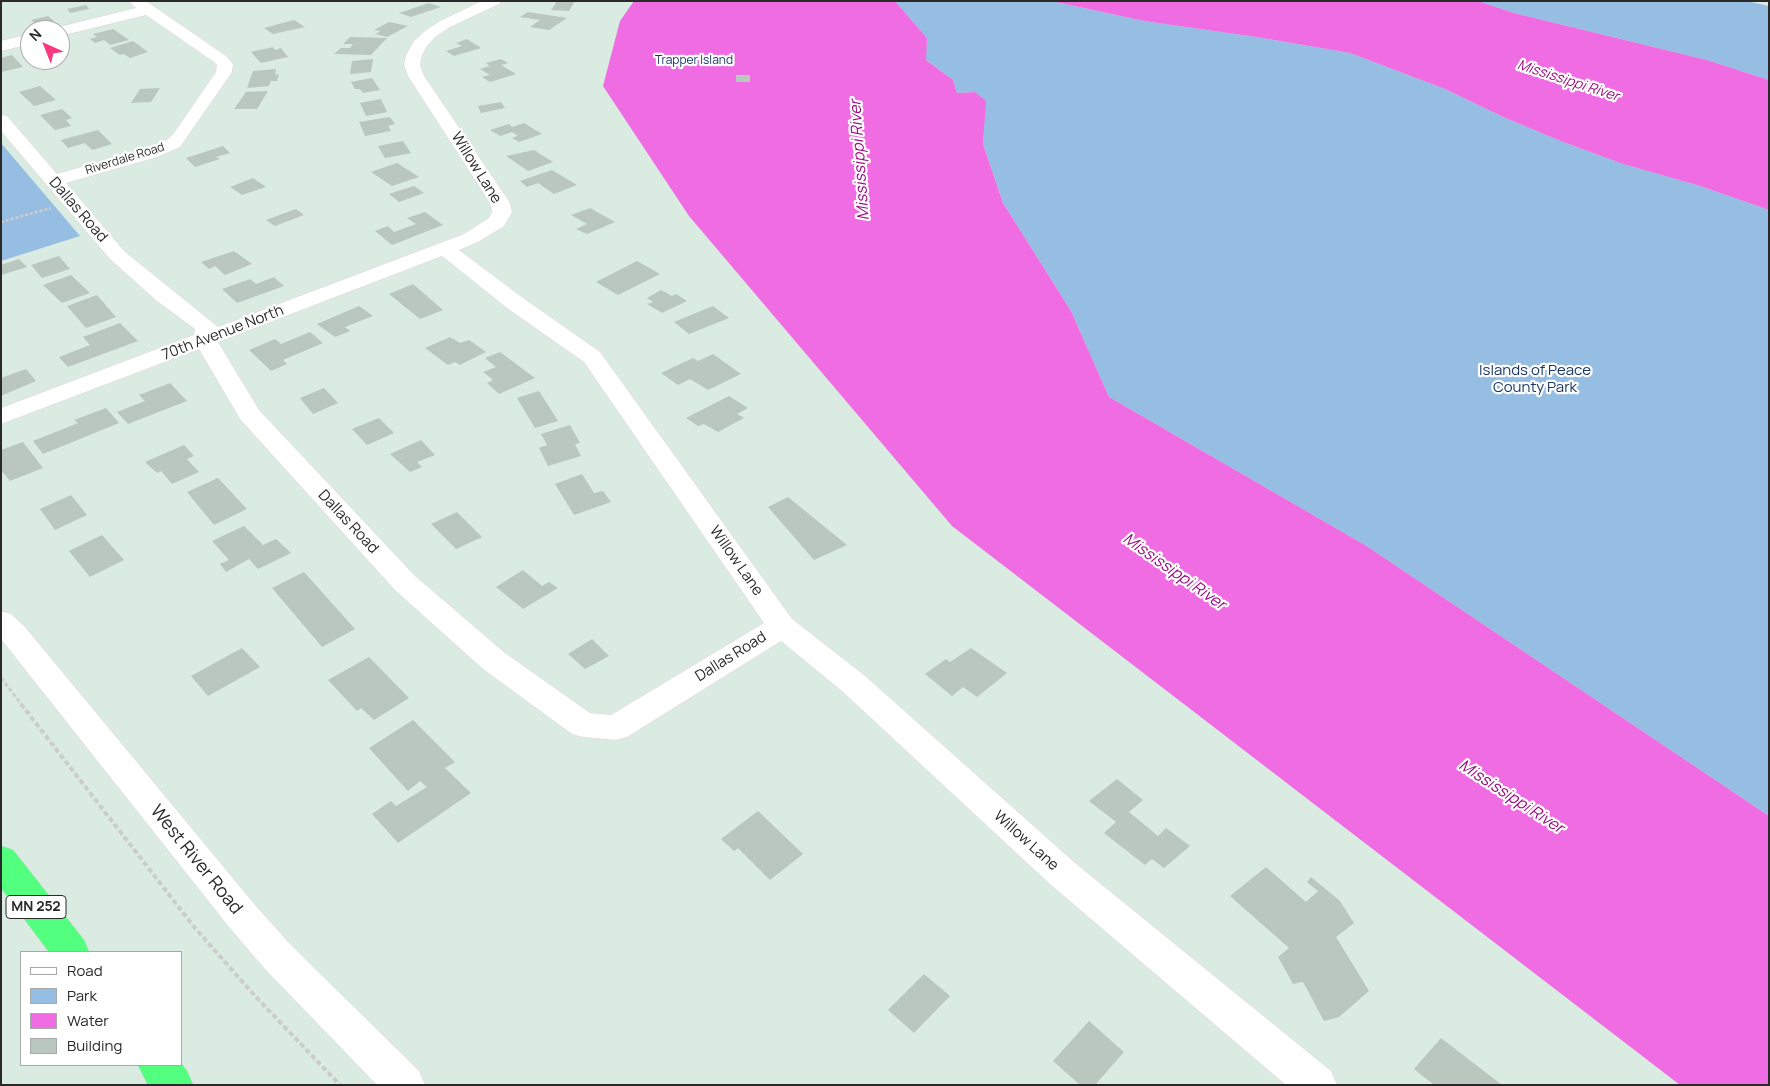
<!DOCTYPE html>
<html>
<head>
<meta charset="utf-8">
<style>
	body { margin:0 }
	#map { position:relative; width:1770px; height:1086px; overflow:hidden; background:#daebe1; font-family:Manrope,sans-serif }
	canvas { display:block }
	.frame { position:absolute; inset:0; border:2px solid #292929; pointer-events:none }
	.legend { position:absolute; left:20px; top:951px; width:162px; height:115px; box-sizing:border-box; background:#fff; border:1px solid #a9a9a9; margin:0; padding:6px 9px; list-style:none; font-size:15px; color:#292929 }
	.legend li { display:flex; align-items:center; gap:10px; height:25px }
	.legend b { width:25px; border:1px solid #a9a9a9 }
	.north { position:absolute; left:20px; top:20px; width:50px; height:50px; box-sizing:border-box; background:#fff; border:1px solid #a9a9a9; border-radius:50%; rotate:316deg; font-size:14px; font-weight:700; line-height:20px; text-align:center; color:#292929 }
	.north::after { content:''; display:block; margin:auto; width:18px; height:22px; background:#fb387f; clip-path:polygon(50% 0,100% 100%,50% 72%,0 100%) }
</style>
</head>
<body>
<div id="map">
<canvas width="1770" height="1086"></canvas>
<div class="frame"></div>
<ul class="legend">
<li><b style="height:6px;background:#fff"></b>Road</li>
<li><b style="height:14px;background:#96bee3"></b>Park</li>
<li><b style="height:14px;background:#ef6ce3"></b>Water</li>
<li><b style="height:14px;background:#bac7be"></b>Building</li>
</ul>
<div class="north">N</div>
</div>
<script>
const g = document.querySelector('canvas').getContext('2d');
g.lineJoin = 'round';
function fill(path, color) {
  g.fillStyle = color;
  g.fill(path, 'evenodd');
}
function poly(rows) {
  const path = new Path2D();
  for (const r of rows) {
    path.moveTo(r[0], r[1]);
    for (let i = 2; i < r.length; i += 2) path.lineTo(r[i], r[i + 1]);
  }
  return path;
}
function stroke(path, color, width, dash) {
  g.strokeStyle = color;
  g.lineWidth = width;
  g.lineCap = dash ? 'butt' : 'round';
  g.setLineDash(dash || []);
  g.stroke(path);
}
function write(font, color, halo, rows, align = 'center') {
  g.font = font + ' Manrope,sans-serif';
  g.lineWidth = 4.5;
  g.setLineDash([]);
  g.textBaseline = 'middle';
  g.strokeStyle = halo;
  g.fillStyle = color;
  for (const [text, x, y, turn = 0] of rows) {
    g.save();
    g.translate(x, y);
    g.rotate((+turn || 0) * Math.PI / 180);
    g.textAlign = isNaN(turn) ? turn : align;
    if (halo) g.strokeText(text, 0, 0);
    g.fillText(text, 0, 0);
    g.restore();
  }
}
const green = poly([
	[895,1,1051,1,1144,21,1256,37,1350,53,1445,89,1503,117,1563,142,1623,164,1700,186,1769,210,1769,816,1365,545,1109,397,1071,311,1003,203,983,144,985,101,975,92,957,93,953,80,925,59,927,38],
	[1478,1,1746,1,1769,6,1769,80,1707,60,1514,13],
	[1,143,80,236,1,261]
]);
const water = poly([
	[634,1,895,1,927,38,926,60,953,80,957,93,975,92,986,101,983,144,1003,203,1071,311,1109,397,1365,545,1769,816,1769,1085,1680,1085,952,526,689,216,603,86,620,21],
	[1051,1,1478,1,1514,13,1707,60,1769,80,1769,210,1700,186,1623,164,1563,142,1503,117,1445,89,1350,53,1256,37,1144,21]
]);
const building = poly([
	[557,1,575,1,569,11,551,10],
	[429,3,441,7,411,17,399,13],
	[86,5,89,9,70,13,67,9],
	[528,12,567,18,549,30,530,27,540,20,520,17],
	[48,16,54,21,37,25,31,20],
	[294,20,305,27,273,34,264,28],
	[389,22,408,26,387,37,375,34,381,31,374,30],
	[113,29,129,40,110,45,104,40,95,43,90,39,97,37,93,34],
	[350,37,387,38,371,55,334,54,341,48,350,48,353,44,343,44],
	[467,39,481,48,454,56,446,51,462,46,456,43],
	[133,41,148,52,130,58,124,54,120,55,110,48],
	[273,47,275,50,281,48,288,57,261,63,251,52],
	[12,55,23,67,1,72,1,58],
	[373,59,371,72,350,74,352,61],
	[501,59,508,63,501,65,516,74,490,82,482,77,490,75,480,69,490,66,486,63],
	[276,69,275,75,279,74,277,81,271,81,269,86,247,88,253,71],
	[736,75,750,75,750,82,736,82],
	[372,78,380,90,363,93,360,89,355,89,351,82],
	[40,86,56,100,34,106,19,92],
	[160,88,151,102,131,103,140,89],
	[268,91,257,109,234,109,246,92],
	[381,99,387,112,366,116,360,103],
	[501,102,505,108,481,113,478,106],
	[62,109,72,118,66,120,71,126,55,130,40,115],
	[390,117,395,124,388,126,391,131,365,136,359,122],
	[524,123,542,134,519,142,512,138,518,136,512,132,500,136,490,130,509,124,512,127],
	[98,130,112,144,92,150,85,143,68,148,61,140],
	[403,141,411,153,385,158,378,146],
	[223,146,230,153,216,157,220,159,195,167,186,158],
	[534,150,553,162,528,171,506,156],
	[397,163,419,177,392,186,371,172],
	[552,170,577,185,554,194,538,183,527,187,520,181],
	[253,178,266,187,242,195,230,187],
	[414,186,424,193,399,202,389,194],
	[590,208,615,222,587,234,576,229,587,224,571,215],
	[296,209,304,215,275,226,266,220],
	[425,212,443,225,392,245,375,231,388,226,394,232,416,224,407,218],
	[234,251,252,264,225,275,215,266,209,269,201,262],
	[59,256,70,269,42,278,31,265],
	[19,259,27,267,2,275,1,265],
	[637,261,660,274,618,295,596,282],
	[71,275,90,293,62,303,43,285],
	[274,277,284,286,237,303,222,289,250,279,256,284],
	[413,284,443,310,420,319,389,294],
	[661,290,672,296,676,294,687,301,662,313,647,304,653,302,647,298],
	[97,295,116,317,86,328,67,306],
	[359,306,373,316,345,327,350,331,335,337,317,324],
	[713,306,729,318,689,334,674,322],
	[120,323,138,341,68,367,59,357,90,345,83,337],
	[310,332,323,343,283,360,287,364,271,371,249,350,275,339,281,344],
	[450,337,460,343,469,340,486,352,460,365,455,362,448,365,425,348],
	[500,352,535,378,499,394,487,383,493,380,483,372,496,367,485,358],
	[713,354,741,374,708,390,690,379,678,385,661,373,693,358,698,361],
	[26,369,36,381,1,396,1,378],
	[170,383,187,401,128,424,117,412,145,401,139,395],
	[324,388,338,403,313,414,300,398],
	[539,391,558,421,535,428,517,398],
	[729,396,748,408,737,414,744,418,718,432,704,424,698,426,686,418],
	[106,408,119,423,43,454,33,441,78,423,74,420],
	[379,418,394,433,367,445,352,429],
	[570,425,580,443,575,444,581,456,548,466,539,448,547,445,541,434],
	[421,440,435,455,417,462,422,467,410,472,390,454],
	[23,442,43,468,10,481,1,470,1,450],
	[184,445,194,456,187,459,199,472,172,484,161,471,157,473,145,462],
	[582,474,594,493,603,491,611,502,574,515,555,484],
	[218,478,247,509,214,525,187,492],
	[71,495,87,515,55,530,40,509],
	[788,497,847,545,814,560,768,507],
	[457,512,482,537,456,549,431,524],
	[244,526,263,545,276,539,291,553,258,569,249,559,226,572,220,564,229,560,212,541],
	[102,535,124,560,90,577,69,551],
	[523,570,542,586,549,582,558,588,523,609,496,587],
	[304,572,355,629,322,647,272,588],
	[592,639,609,656,585,669,568,654],
	[242,648,260,667,208,696,191,676],
	[971,648,1007,673,977,697,963,687,952,696,925,674,946,659,950,662],
	[369,657,409,698,374,720,361,708,357,711,328,680],
	[413,720,455,762,445,768,471,793,398,843,372,814,391,801,396,806,427,787,420,781,408,791,369,748],
	[1117,779,1143,800,1129,812,1158,836,1166,828,1190,846,1164,868,1152,859,1145,865,1104,833,1116,822,1089,801],
	[758,811,803,854,770,880,738,848,734,851,721,839],
	[1266,867,1306,902,1318,891,1307,882,1311,877,1340,901,1354,923,1336,937,1369,991,1339,1017,1324,1021,1303,982,1293,984,1278,957,1289,948,1230,896],
	[924,974,950,996,914,1033,888,1010],
	[1089,1021,1124,1052,1095,1085,1080,1085,1053,1061],
	[1441,1038,1502,1085,1434,1085,1414,1069]
]);
const pathFar2 = poly([
	[1,222,51,208]
]);
const pathFar1 = poly([
	[1,678,22,705]
]);
const path = poly([
	[21,704,195,928,255,996,340,1085]
]);
const minor = poly([
	[129,1,146,1,226,56,233,64,232,72,180,147,157,157,66,183,124,251,218,327,464,234,489,218,492,212,490,203,408,76,404,65,406,55,414,41,425,31,440,21,482,1,501,1,499,4,450,27,435,37,427,46,422,55,420,65,424,76,510,203,512,212,504,226,478,242,459,250,523,298,600,352,792,619,864,675,1075,863,1331,1071,1337,1085,1286,1085,1051,885,842,691,781,641,627,737,616,740,583,737,572,734,483,669,395,590,240,419,199,349,1,424,1,408,194,335,195,329,157,301,110,259,1,131,1,115,7,116,57,174,145,149,168,139,174,133,216,72,217,65,214,62,146,15,60,36,60,30,53,30,55,28,136,8,129,1],
	[442,256,507,308,584,362,764,623,611,715,590,713,505,653,415,576,259,410,218,342,442,256],
	[30,34,30,44,1,51,1,41,30,34],
	[1,611,11,614,25,627,255,905,290,944,419,1071,425,1085,377,1085,264,968,229,927,1,639,1,611]
]);
const highway = poly([
	[1,846,13,850,84,940,89,952,49,952,1,888,1,846],
	[181,1063,187,1071,193,1085,148,1085,138,1065,181,1065,181,1063]
]);
const farParknames = [
	["Trapper Island",694,61]
];
const farStreetnames = [
	["Riverdale Road",125,159,-17]
];
const farWaternames = [
	["Mississippi River",1568,81,18]
];
const shields = [
	[36,907,60]
];
const shieldNames = [
	["MN 252",36,907]
];
const streetNames = [
	["Willow Lane",476,168,58],
	["Dallas Road",78,210,49],
	["70th Avenue North",223,333,-21],
	["Dallas Road",348,522,47],
	["Willow Lane",736,561,55],
	["Dallas Road",731,657,-32],
	["Willow Lane",1026,841,42]
];
const parkNames = [
	["Islands of Peace",1535,371],
	["County Park",1535,388]
];
const waterNames = [
	["Mississippi River",860,160,-94],
	["Mississippi River",1174,572,35],
	["Mississippi River",1511,797,33]
];
const nearStreetnames = [
	["West River Road",196,860,51]
];
fill(green, '#96bee3');
fill(water, '#ef6ce3');
fill(building, '#bac7be');
stroke(minor, '#e2d0d7', 1);
stroke(highway, '#ccc', 1);
stroke(pathFar2, '#ccc', 2.5, [3, 2]);
stroke(pathFar1, '#ccc', 3, [4, 2.5]);
stroke(path, '#ccc', 4, [5, 3]);
fill(minor, '#fff');
fill(highway, '#52ff7e');
write('12px', '#193766', '#fff', farParknames);
write('12px', '#292929', '#fff', farStreetnames);
write('italic 14px', '#9a0c82', '#fff', farWaternames);
for (const [x, y, w] of shields) {
  const box = new Path2D();
  box.roundRect(x - w / 2, y - 11.5, w, 23, 4);
  g.fillStyle = '#fff';
  g.fill(box);
  stroke(box, '#292929', 1);
}
write('bold 14px', '#292929', null, shieldNames);
write('15px', '#292929', '#fff', streetNames);
write('15px', '#193766', '#fff', parkNames);
write('italic 16px', '#9a0c82', '#fff', waterNames);
write('18px', '#292929', '#fff', nearStreetnames);
</script>
</body>
</html>
